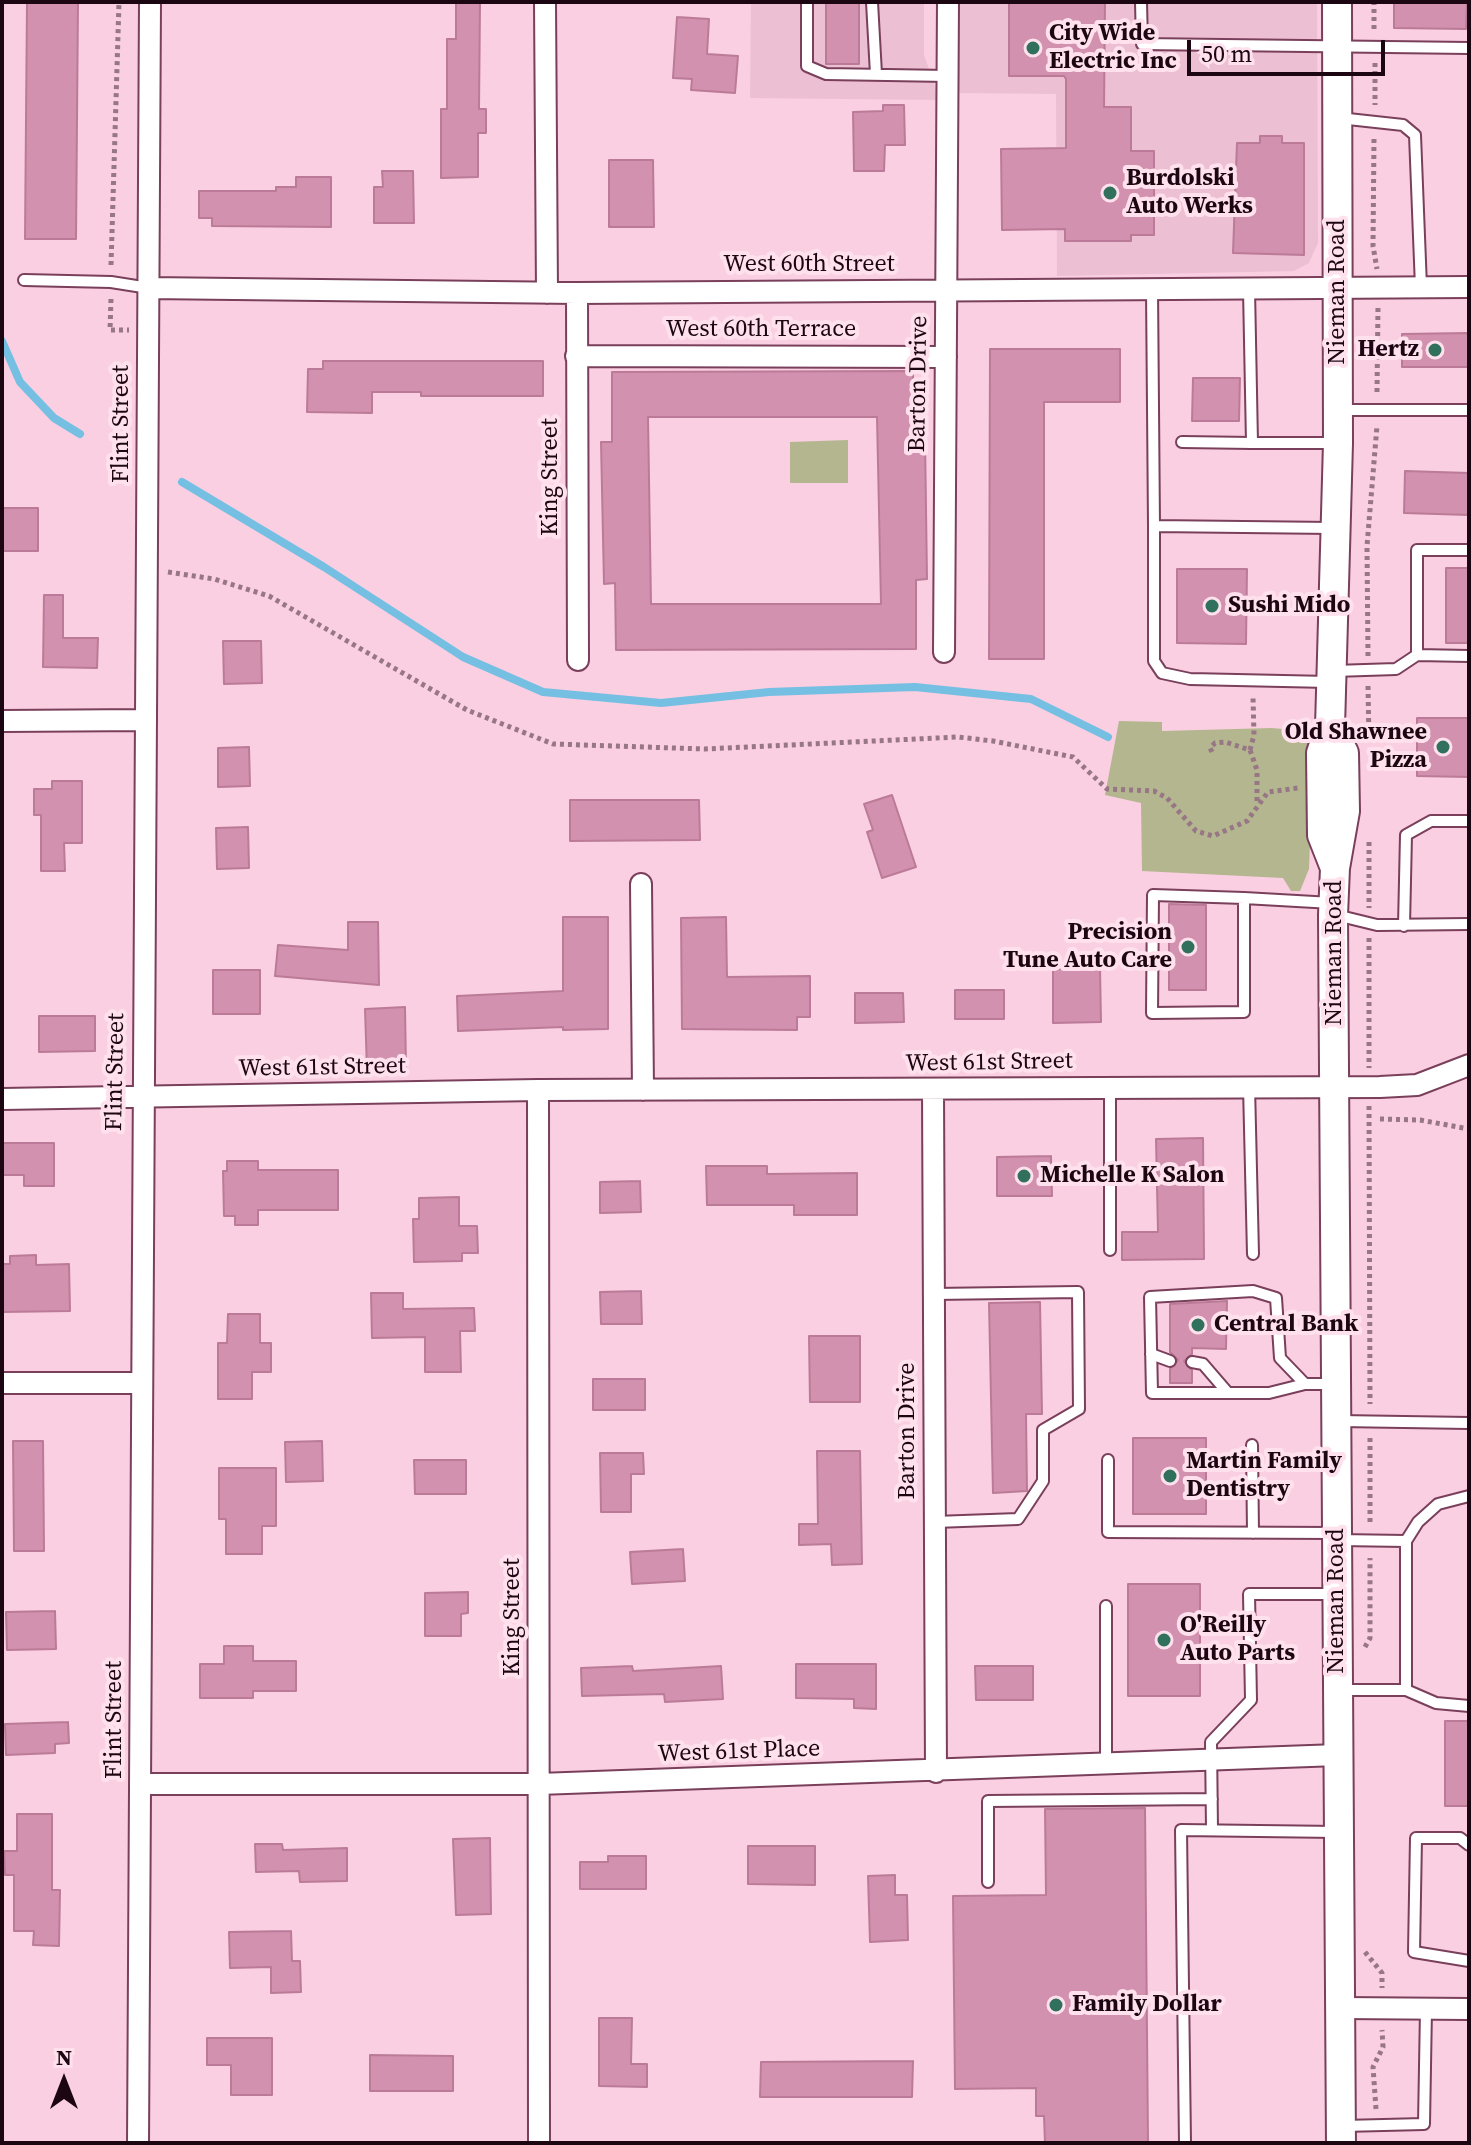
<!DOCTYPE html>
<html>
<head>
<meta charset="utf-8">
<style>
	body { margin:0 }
	#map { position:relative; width:1471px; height:2145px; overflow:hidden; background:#facfe1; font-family:"Source Serif 4",serif }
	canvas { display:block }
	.frame { position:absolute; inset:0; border:4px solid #1c0611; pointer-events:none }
	.north { position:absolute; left:24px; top:2041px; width:80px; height:80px; -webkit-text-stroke:6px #fee1ed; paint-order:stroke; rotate:0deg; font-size:22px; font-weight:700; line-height:32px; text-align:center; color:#1c0611 }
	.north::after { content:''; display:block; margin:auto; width:28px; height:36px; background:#1c0611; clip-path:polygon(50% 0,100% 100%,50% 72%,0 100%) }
	.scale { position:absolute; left:1187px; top:40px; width:198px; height:36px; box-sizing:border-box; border:4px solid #1c0611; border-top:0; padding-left:10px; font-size:24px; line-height:28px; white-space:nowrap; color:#1c0611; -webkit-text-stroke:6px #fee1ed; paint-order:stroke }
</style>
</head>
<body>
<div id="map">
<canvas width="1471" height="2145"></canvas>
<div class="frame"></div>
<div class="north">N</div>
<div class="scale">50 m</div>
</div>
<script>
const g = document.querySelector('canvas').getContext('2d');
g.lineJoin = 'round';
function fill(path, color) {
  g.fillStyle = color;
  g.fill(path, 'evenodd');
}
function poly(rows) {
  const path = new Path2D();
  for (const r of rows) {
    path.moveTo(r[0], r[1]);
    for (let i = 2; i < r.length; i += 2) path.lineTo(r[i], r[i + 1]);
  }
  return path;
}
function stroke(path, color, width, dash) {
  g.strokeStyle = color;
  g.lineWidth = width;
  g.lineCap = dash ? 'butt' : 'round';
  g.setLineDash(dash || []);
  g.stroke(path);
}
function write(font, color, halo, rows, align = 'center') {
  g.font = font + ' "Source Serif 4",serif';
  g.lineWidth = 8;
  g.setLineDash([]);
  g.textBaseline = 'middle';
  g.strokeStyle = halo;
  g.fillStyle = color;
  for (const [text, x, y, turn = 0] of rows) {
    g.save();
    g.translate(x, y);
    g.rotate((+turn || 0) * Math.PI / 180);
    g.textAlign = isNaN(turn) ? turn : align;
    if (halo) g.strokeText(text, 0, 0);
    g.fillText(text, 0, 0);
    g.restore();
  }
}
const built = poly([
	[751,2,924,2,924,55,940,100,750,98],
	[959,2,1317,2,1318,243,1309,263,1294,271,1057,276,1056,94,959,93]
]);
const green = poly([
	[848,440,848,483,790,483,790,442],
	[1119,721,1162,722,1162,731,1272,728,1314,732,1309,869,1300,891,1291,891,1283,878,1142,871,1141,803,1105,795]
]);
const stream = poly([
	[2,341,20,382,54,418,80,434],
	[182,482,324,567,463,657,543,692,661,703,769,692,915,687,1031,699,1108,737]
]);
const building = poly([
	[27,2,78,2,76,239,25,239,27,2],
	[456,2,480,2,479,109,486,109,486,133,478,133,478,177,441,178,441,109,447,109,447,39,456,39,456,2],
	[826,2,859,2,859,64,826,64,826,2],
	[1009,2,1105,2,1104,107,1131,107,1131,151,1154,151,1154,235,1131,235,1131,241,1065,241,1065,229,1002,230,1001,149,1066,148,1066,79,1064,76,1009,76,1009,2],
	[1394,2,1467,2,1466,29,1394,28,1394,2],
	[677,17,709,19,707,54,738,56,735,93,691,90,692,79,673,78,677,17],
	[883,105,904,105,905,145,885,145,884,171,854,171,853,112,883,111,883,105],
	[1260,136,1282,136,1282,143,1304,143,1304,255,1233,253,1237,143,1260,143,1260,136],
	[609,160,653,160,654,227,609,227,609,160],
	[382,171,413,171,414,223,374,223,374,187,383,187,382,171],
	[296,177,331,177,331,227,212,226,212,218,199,218,199,191,276,191,276,187,296,187,296,177],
	[1469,333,1469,367,1402,367,1402,334,1469,333],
	[990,349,1120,349,1120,402,1044,402,1044,659,989,659,990,349],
	[323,361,543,361,543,396,421,396,421,392,372,392,372,413,307,412,308,369,323,369,323,361],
	[913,371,913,438,925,438,927,579,916,580,916,649,616,650,615,583,604,584,601,442,612,442,612,372,913,371],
	[648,417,877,417,881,604,651,604,648,417],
	[1193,378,1240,378,1239,421,1192,421,1193,378],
	[1405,471,1469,473,1469,515,1404,513,1405,471],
	[2,508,38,508,38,551,2,551,2,508],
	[1446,568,1469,568,1469,643,1446,643,1446,568],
	[1177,569,1247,569,1246,644,1177,643,1177,569],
	[44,595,63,595,63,638,98,638,97,668,43,667,44,595],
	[223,641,261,641,262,683,224,684,223,641],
	[1417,718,1469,718,1469,777,1417,776,1417,718],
	[249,747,250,786,218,787,218,748,249,747],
	[52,781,82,781,82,843,64,843,65,871,41,871,41,815,34,815,34,789,52,789,52,781],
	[892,795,916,867,882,878,867,832,873,830,864,804,892,795],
	[570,800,699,800,700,840,570,841,570,800],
	[248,827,249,868,217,869,216,828,248,827],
	[1169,904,1206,905,1206,990,1169,990,1169,904],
	[563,917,608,917,608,1029,563,1030,563,1027,458,1031,457,996,563,991,563,917],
	[726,917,727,977,810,976,810,1017,797,1017,797,1030,682,1029,681,918,726,917],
	[348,922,378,922,379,985,275,976,278,945,348,950,348,922],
	[1100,968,1101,1022,1053,1023,1053,969,1100,968],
	[213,970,260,970,260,1014,213,1014,213,970],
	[955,990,1004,990,1004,1019,955,1019,955,990],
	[855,993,903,993,904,1022,855,1023,855,993],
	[405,1007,406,1069,367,1070,365,1009,405,1007],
	[39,1016,95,1016,95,1051,39,1052,39,1016],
	[1203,1138,1204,1259,1122,1260,1122,1232,1158,1232,1156,1139,1203,1138],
	[2,1143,54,1143,54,1186,24,1186,24,1175,2,1175,2,1143],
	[1051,1156,1052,1196,997,1196,997,1157,1051,1156],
	[227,1161,258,1161,258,1170,338,1170,338,1210,258,1210,258,1225,235,1225,235,1216,224,1216,223,1171,227,1171,227,1161],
	[706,1166,767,1166,767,1174,857,1173,857,1215,794,1215,794,1205,707,1205,706,1166],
	[640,1181,641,1212,600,1213,600,1182,640,1181],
	[459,1197,459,1226,477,1226,478,1253,462,1253,462,1261,414,1262,413,1219,419,1219,419,1198,459,1197],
	[36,1255,36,1265,69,1264,70,1311,2,1312,2,1264,10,1264,10,1256,36,1255],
	[641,1291,642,1324,601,1324,600,1292,641,1291],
	[371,1293,403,1293,403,1309,474,1308,475,1331,460,1331,461,1372,425,1372,425,1337,372,1338,371,1293],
	[1227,1301,1226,1349,1192,1348,1192,1354,1184,1361,1192,1370,1192,1383,1170,1383,1170,1369,1178,1360,1170,1352,1170,1304,1227,1301],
	[1040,1302,1042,1414,1026,1414,1027,1491,993,1493,989,1303,1040,1302],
	[228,1314,260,1314,260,1343,271,1343,271,1372,252,1372,252,1399,218,1399,218,1343,227,1343,228,1314],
	[809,1336,860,1336,860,1402,810,1402,809,1336],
	[593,1379,645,1379,645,1410,593,1410,593,1379],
	[1133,1438,1206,1438,1206,1514,1133,1514,1133,1438],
	[13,1441,43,1441,44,1551,14,1551,13,1441],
	[322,1441,323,1481,286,1482,285,1442,322,1441],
	[817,1451,860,1451,862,1564,832,1565,831,1544,799,1545,799,1524,818,1524,817,1451],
	[600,1453,643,1453,644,1474,631,1474,631,1512,601,1512,600,1453],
	[414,1460,466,1460,466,1494,415,1494,414,1460],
	[219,1468,276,1468,276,1526,262,1526,262,1554,226,1554,226,1519,219,1519,219,1468],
	[683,1549,685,1581,632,1584,630,1552,683,1549],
	[1128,1584,1200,1584,1200,1696,1128,1696,1128,1584],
	[468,1592,468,1613,461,1614,461,1636,425,1636,425,1593,468,1592],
	[55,1611,56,1649,7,1650,6,1612,55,1611],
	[224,1646,253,1646,253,1661,296,1661,296,1691,253,1691,253,1698,200,1698,200,1664,224,1664,224,1646],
	[796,1664,876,1664,876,1709,854,1708,854,1699,796,1698,796,1664],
	[632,1666,633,1671,721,1666,723,1699,665,1702,664,1694,582,1696,581,1668,632,1666],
	[975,1666,1033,1666,1033,1700,976,1700,975,1666],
	[1445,1721,1469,1721,1469,1806,1445,1806,1445,1721],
	[68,1722,69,1743,55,1744,55,1753,6,1755,5,1724,68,1722],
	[1145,1808,1148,2143,1045,2143,1044,2116,1036,2116,1036,2088,955,2089,953,1896,1046,1895,1045,1809,1145,1808],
	[17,1814,52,1814,52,1890,60,1890,59,1946,33,1945,34,1931,14,1931,14,1875,5,1875,4,1851,17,1851,17,1814],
	[490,1838,491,1914,456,1915,453,1839,490,1838],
	[255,1844,282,1844,283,1850,347,1848,347,1881,300,1882,299,1871,256,1872,255,1844],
	[748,1846,815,1846,815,1885,748,1884,748,1846],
	[608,1856,646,1856,646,1889,580,1889,580,1862,608,1862,608,1856],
	[895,1875,895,1895,907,1895,908,1940,870,1942,868,1876,895,1875],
	[291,1931,292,1961,300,1961,301,1992,271,1993,271,1967,230,1968,229,1932,291,1931],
	[599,2018,632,2018,631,2064,647,2064,647,2087,599,2086,599,2018],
	[207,2038,272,2038,272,2095,231,2095,231,2065,207,2065,207,2038],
	[370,2055,453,2056,453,2091,370,2091,370,2055],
	[913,2061,912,2097,760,2097,761,2062,913,2061]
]);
const path = poly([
	[1374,29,1374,2],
	[1375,63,1375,105],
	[1374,139,1373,246,1377,269],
	[111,265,119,2],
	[111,299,110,330,129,330],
	[1377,392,1378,306],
	[168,572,214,579,269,596,467,710,553,744,705,749,958,737,993,741,1073,757,1107,789,1154,791,1167,798,1196,831,1213,836,1247,821,1268,792,1298,788],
	[1368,656,1367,546,1377,426],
	[1368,686,1369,740],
	[1250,750,1254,735,1253,697],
	[1212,752,1210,748,1215,743,1225,742,1250,750,1257,770,1257,802],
	[1369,842,1369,908],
	[1369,938,1369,1068],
	[1369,1106,1370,1404],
	[1380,1119,1420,1120,1469,1129],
	[1370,1438,1370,1524],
	[1365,1647,1370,1638,1370,1558],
	[1365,1952,1382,1973,1382,1988],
	[1376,2109,1373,2067,1383,2047,1382,2030]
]);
const lane = poly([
	[807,2,807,66,826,74,948,76],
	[872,2,876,74],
	[1141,2,1142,44,1469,48],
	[1339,118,1403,125,1415,135,1421,287],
	[24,280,111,282,149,288],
	[1152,289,1154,526,1333,528],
	[1249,289,1252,443,1335,443],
	[1340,410,1469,410],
	[1182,442,1252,443],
	[1154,526,1154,661,1162,673,1190,679,1329,682],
	[1417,655,1417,550,1469,550],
	[1334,671,1396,669,1417,655,1469,656],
	[1244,898,1153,895,1152,1013,1244,1012,1244,898,1332,903],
	[1336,915,1377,925,1469,924],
	[1404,926,1406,835,1431,821,1469,821],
	[1249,1086,1253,1254],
	[1110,1088,1110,1250],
	[934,1294,1078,1292,1079,1409,1043,1430,1043,1481,1018,1519,935,1522],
	[1151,1354,1170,1361],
	[1192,1362,1203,1364,1228,1393],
	[1305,1384,1280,1358,1276,1298,1253,1291,1150,1297,1152,1393,1269,1393,1305,1384,1335,1384],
	[1339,1421,1469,1423],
	[1252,1445,1253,1533],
	[1108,1460,1108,1532,1335,1533],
	[1339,1540,1406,1541,1406,1690,1341,1690],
	[1406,1541,1418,1522,1438,1504,1469,1496],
	[1106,1606,1106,1765],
	[1406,1690,1436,1703,1469,1706],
	[1212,1830,1211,1742,1251,1700,1249,1594,1335,1594],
	[1469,1845,1460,1838,1416,1838,1414,1952,1469,1961],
	[988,1882,988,1801,1212,1799],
	[1343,2126,1424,2124,1426,2009],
	[1185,2143,1181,1830,1337,1832]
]);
const street = poly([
	[545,2,547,293],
	[149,288,577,293,1469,287],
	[577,293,578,660],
	[576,356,946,357],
	[944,652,948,2],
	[2,721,146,720],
	[641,884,643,1090],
	[538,1090,539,2143],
	[933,1090,936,1772],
	[2,1099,538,1090,1380,1087,1417,1085,1469,1065],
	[2,1383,141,1383],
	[141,1784,539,1784,1338,1755],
	[1341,2008,1469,2009],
	[138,2143,150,2]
]);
const secondary = poly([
	[1330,727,1344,753,1345,811,1335,868,1333,915,1341,2143],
	[1335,868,1322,835,1321,753,1330,727,1338,443,1337,2]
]);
const markers = [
	[1033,48,8,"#31705d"],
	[1110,193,8,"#31705d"],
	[1435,350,8,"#31705d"],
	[1212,606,8,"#31705d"],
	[1443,747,8,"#31705d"],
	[1188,947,8,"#31705d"],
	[1024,1176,8,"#31705d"],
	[1198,1325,8,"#31705d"],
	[1170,1476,8,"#31705d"],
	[1164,1640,8,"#31705d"],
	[1056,2005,8,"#31705d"]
];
const poiNames = [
	["City Wide",1049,34],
	["Electric Inc",1049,62],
	["Burdolski",1126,179],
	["Auto Werks",1126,207],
	["Hertz",1419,350,"right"],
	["Sushi Mido",1228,606],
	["Old Shawnee",1427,733,"right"],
	["Pizza",1427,761,"right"],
	["Precision",1172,933,"right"],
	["Tune Auto Care",1172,961,"right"],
	["Michelle K Salon",1040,1176],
	["Central Bank",1214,1325],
	["Martin Family",1186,1462],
	["Dentistry",1186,1490],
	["O'Reilly",1180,1626],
	["Auto Parts",1180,1654],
	["Family Dollar",1072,2005]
];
const streetNames = [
	["West 60th Street",809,265],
	["Nieman Road",1338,292,-90],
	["West 60th Terrace",761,330],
	["Barton Drive",919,384,-89],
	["Flint Street",122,424,-90],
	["King Street",551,477,-90],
	["Nieman Road",1335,953,-90],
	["West 61st Street",989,1063,-1],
	["West 61st Street",322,1068,-1],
	["Flint Street",116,1072,-89],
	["Barton Drive",908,1431,-90],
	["Nieman Road",1337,1601,-90],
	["King Street",513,1617,-90],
	["Flint Street",115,1720,-90],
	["West 61st Place",739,1752,-2]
];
fill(built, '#edbfd3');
fill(green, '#b3b68e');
stroke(stream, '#75bfe3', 8);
fill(building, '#d291ae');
stroke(building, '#bb7b98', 2);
stroke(lane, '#793f5b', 14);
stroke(street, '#793f5b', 24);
stroke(secondary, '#793f5b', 32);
stroke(path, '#977685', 5, [4, 4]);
stroke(lane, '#fff', 10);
stroke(street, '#fff', 20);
stroke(secondary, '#fff', 28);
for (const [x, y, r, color] of markers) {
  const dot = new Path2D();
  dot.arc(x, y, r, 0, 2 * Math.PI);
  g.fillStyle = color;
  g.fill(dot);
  stroke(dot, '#fee1ed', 3);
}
write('bold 24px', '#1c0611', '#fee1ed', poiNames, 'left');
write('24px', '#1c0611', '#fee1ed', streetNames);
</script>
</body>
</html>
